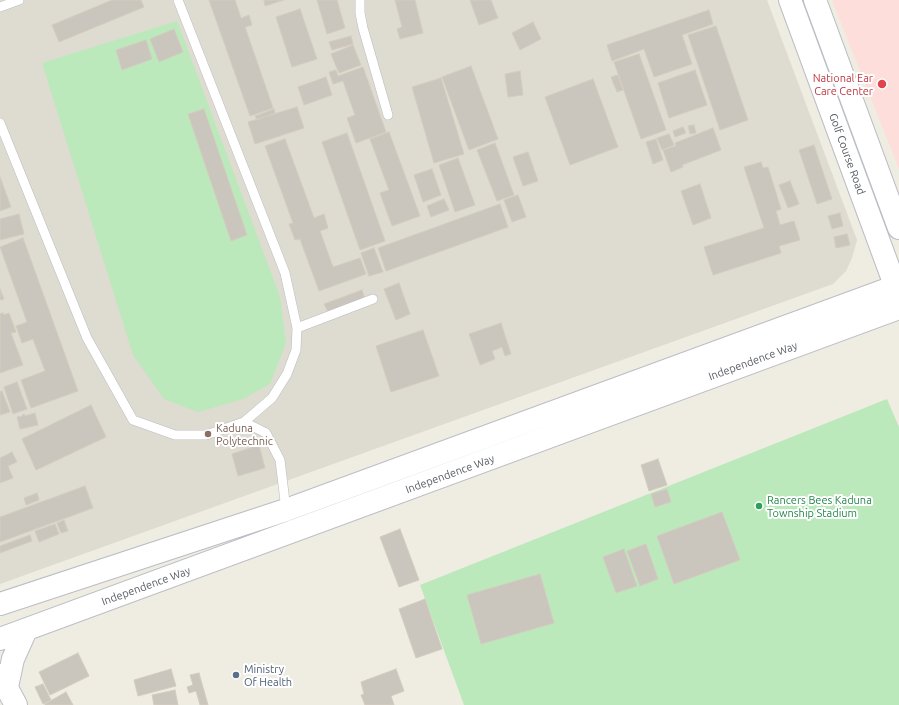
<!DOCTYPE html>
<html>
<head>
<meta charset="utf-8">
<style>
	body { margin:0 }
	canvas { display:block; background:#efece1 }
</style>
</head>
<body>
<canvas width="899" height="705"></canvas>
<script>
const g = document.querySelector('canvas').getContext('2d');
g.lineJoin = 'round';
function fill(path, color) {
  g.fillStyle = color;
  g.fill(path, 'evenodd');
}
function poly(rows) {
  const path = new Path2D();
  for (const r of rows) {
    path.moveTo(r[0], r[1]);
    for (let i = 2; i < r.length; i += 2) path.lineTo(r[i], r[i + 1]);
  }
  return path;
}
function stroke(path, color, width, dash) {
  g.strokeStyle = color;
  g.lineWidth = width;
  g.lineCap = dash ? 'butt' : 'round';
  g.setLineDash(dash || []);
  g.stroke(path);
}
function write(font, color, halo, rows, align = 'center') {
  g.font = font + ' Ubuntu,sans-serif';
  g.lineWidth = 4;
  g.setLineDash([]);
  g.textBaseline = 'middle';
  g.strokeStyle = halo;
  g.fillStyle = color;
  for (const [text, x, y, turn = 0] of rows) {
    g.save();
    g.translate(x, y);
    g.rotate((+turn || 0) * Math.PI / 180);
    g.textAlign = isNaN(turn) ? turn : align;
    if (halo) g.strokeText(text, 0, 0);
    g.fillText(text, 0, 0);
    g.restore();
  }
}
const education = poly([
	[0,0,767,0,857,240,852,258,846,271,833,284,0,584]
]);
const medical = poly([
	[832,0,899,0,899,169]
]);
const green = poly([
	[177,21,280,297,286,343,270,384,243,399,198,412,164,399,133,355,42,63],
	[887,399,899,427,899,705,464,705,420,585]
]);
const building = poly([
	[112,0,141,0,144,7,59,42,52,25,112,0],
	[209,0,235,0,241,18,249,15,252,25,245,27,273,108,250,116,209,0],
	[264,0,284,0,265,6,264,0],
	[317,0,337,0,345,28,327,34,317,0],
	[395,0,415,0,423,33,400,39,397,29,402,27,395,0],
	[470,0,491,0,498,18,479,25,470,0],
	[300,9,317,59,292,67,276,17,300,9],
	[709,10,713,24,682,35,692,64,654,77,644,49,612,61,607,45,709,10],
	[533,22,541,39,520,50,512,33,533,22],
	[716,26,748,120,720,130,688,35,716,26],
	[174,29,183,52,159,62,150,39,174,29],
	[351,36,353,44,332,50,329,42,351,36],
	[146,40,152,59,122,70,116,50,146,40],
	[353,45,361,65,339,73,331,54,353,45],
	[639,54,666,130,641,139,614,62,639,54],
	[471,66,498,139,469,150,442,77,471,66],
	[363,67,386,132,356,143,347,118,355,115,343,81,333,84,329,72,336,70,338,76,363,67],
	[695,70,707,105,669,118,658,83,695,70],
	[520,71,523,95,508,97,505,74,520,71],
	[618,75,623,90,617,92,611,77,618,75],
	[326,77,332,95,304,105,298,87,326,77],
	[441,78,464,154,434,163,412,87,441,78],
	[593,79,618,147,570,165,545,97,593,79],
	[297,107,304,128,255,144,248,122,297,107],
	[204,109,247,235,231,241,188,114,204,109],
	[274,109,275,113,257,120,255,116,274,109],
	[694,125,696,133,690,134,688,126,694,125],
	[683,127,686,133,675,137,673,131,683,127],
	[713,128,721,150,682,165,683,167,671,172,663,150,676,146,675,143,713,128],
	[389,132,420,216,392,226,380,193,389,190,370,139,389,132],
	[347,133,385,241,360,250,322,142,347,133],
	[669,134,674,145,662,150,657,138,669,134],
	[285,139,314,218,324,214,328,228,320,231,333,267,360,258,366,274,319,291,300,239,295,240,289,224,293,223,265,146,285,139],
	[656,139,663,160,653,164,646,142,656,139],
	[495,143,514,195,497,201,477,150,495,143],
	[814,145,832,199,817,204,799,150,814,145],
	[528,152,538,181,523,186,513,157,528,152],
	[458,158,475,205,455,212,439,165,458,158],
	[761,162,763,168,768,167,781,209,776,211,780,225,794,221,800,240,779,246,781,253,713,275,704,247,764,228,744,167,761,162],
	[432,169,441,195,423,202,414,175,432,169],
	[0,177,11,207,0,211,0,177],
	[790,181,799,204,788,208,779,185,790,181],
	[700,184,711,218,693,225,681,191,700,184],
	[518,195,526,217,512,222,504,200,518,195],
	[444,199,449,210,431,217,427,206,444,199],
	[500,204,508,227,386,271,378,248,500,204],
	[840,213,843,226,832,229,828,216,840,213],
	[19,214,24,234,0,240,0,219,19,214],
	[847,234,850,245,836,248,834,237,847,234],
	[23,238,78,391,31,408,21,380,45,371,33,339,22,343,16,326,27,322,0,247,23,238],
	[374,248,383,272,369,276,361,253,374,248],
	[399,283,410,314,396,320,384,289,399,283],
	[0,289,4,299,0,300,0,289],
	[362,290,365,299,328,312,324,304,362,290],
	[3,313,4,315,9,313,16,332,11,333,23,365,0,373,0,314,3,313],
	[501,323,511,354,505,356,502,347,492,351,495,359,480,365,469,334,501,323],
	[423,330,439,376,391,392,376,346,423,330],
	[17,382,27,409,13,414,4,387,17,382],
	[2,391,10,412,0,415,0,392,2,391],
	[91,405,106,437,36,470,22,439,91,405],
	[35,413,38,425,20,429,17,417,23,416,22,415,24,414,25,416,35,413],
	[259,445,265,468,238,476,232,454,259,445],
	[12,452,17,462,8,466,13,478,0,483,0,458,12,452],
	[658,459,667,485,649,491,641,465,658,459],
	[85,486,93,508,0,542,0,517,85,486],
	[667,489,671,502,655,507,651,494,667,489],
	[37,493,39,500,26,505,24,498,37,493],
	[722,512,740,560,674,584,657,536,722,512],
	[64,520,68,531,61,533,57,523,64,520],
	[55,524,59,534,39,542,35,531,55,524],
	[400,529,419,580,399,587,380,537,400,529],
	[30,535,32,541,0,553,0,546,30,535],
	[646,544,658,579,640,586,627,551,646,544],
	[624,549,637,586,616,593,603,557,624,549],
	[540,574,554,623,481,644,467,595,540,574],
	[425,599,442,649,416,658,399,609,425,599],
	[78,653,89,676,50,695,39,672,78,653],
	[171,669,176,686,138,696,134,680,171,669],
	[396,669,404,691,391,696,394,705,365,705,361,695,364,694,361,682,396,669],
	[199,673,208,705,200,705,196,691,189,693,187,687,193,685,190,675,199,673],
	[43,684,51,700,43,704,35,687,43,684],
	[175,690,178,705,154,705,152,695,175,690],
	[66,692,73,705,45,705,45,704,66,692]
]);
const lane = poly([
	[178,0,285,273,297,328,296,350,287,374,272,398,244,422],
	[360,0,360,13,363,28,388,115],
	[0,7,19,0],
	[0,123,87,338,133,420,175,435,206,435,244,422,266,433,280,460,286,510],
	[297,328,373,299]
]);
const secondary = poly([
	[790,0,899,296],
	[815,0,899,228],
	[0,604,286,510,899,285],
	[0,639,899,308],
	[0,675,16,705],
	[7,687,13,659,26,630]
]);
const markers = [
	[882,84,5,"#e0444e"],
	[208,434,4,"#8d6e63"],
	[759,506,4,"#2e9e5b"],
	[236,675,4,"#5c6f8a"]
];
const healthNames = [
	["National Ear",873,78],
	["Care Center",873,91]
];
const streetNames = [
	["Golf Course Road",847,154,70],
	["Independence Way",753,361,-20],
	["Independence Way",450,474,-20],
	["Independence Way",146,586,-20]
];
const educationNames = [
	["Kaduna",216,428],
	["Polytechnic",216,441]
];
const leisureNames = [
	["Rancers Bees Kaduna",767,500],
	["Township Stadium",767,513]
];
const serviceNames = [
	["Ministry",244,669],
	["Of Health",244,682]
];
fill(education, '#dedbd0');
fill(medical, '#fededb');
fill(green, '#bbe9bb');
fill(building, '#cac6be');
stroke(building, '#d4cdbf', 1);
stroke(lane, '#b9bcc2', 10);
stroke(secondary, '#babec5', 24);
stroke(lane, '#fff', 9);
stroke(secondary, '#fff', 22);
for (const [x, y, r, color] of markers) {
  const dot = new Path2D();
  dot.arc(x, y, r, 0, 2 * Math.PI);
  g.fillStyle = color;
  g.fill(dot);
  stroke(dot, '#fff', 1.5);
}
write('11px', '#be3a42', '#fff', healthNames, 'right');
write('11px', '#5a5e64', '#fff', streetNames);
write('11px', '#785e54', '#fff', educationNames, 'left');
write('11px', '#27864d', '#fff', leisureNames, 'left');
write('11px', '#4e5e75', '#fff', serviceNames, 'left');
</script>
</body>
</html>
